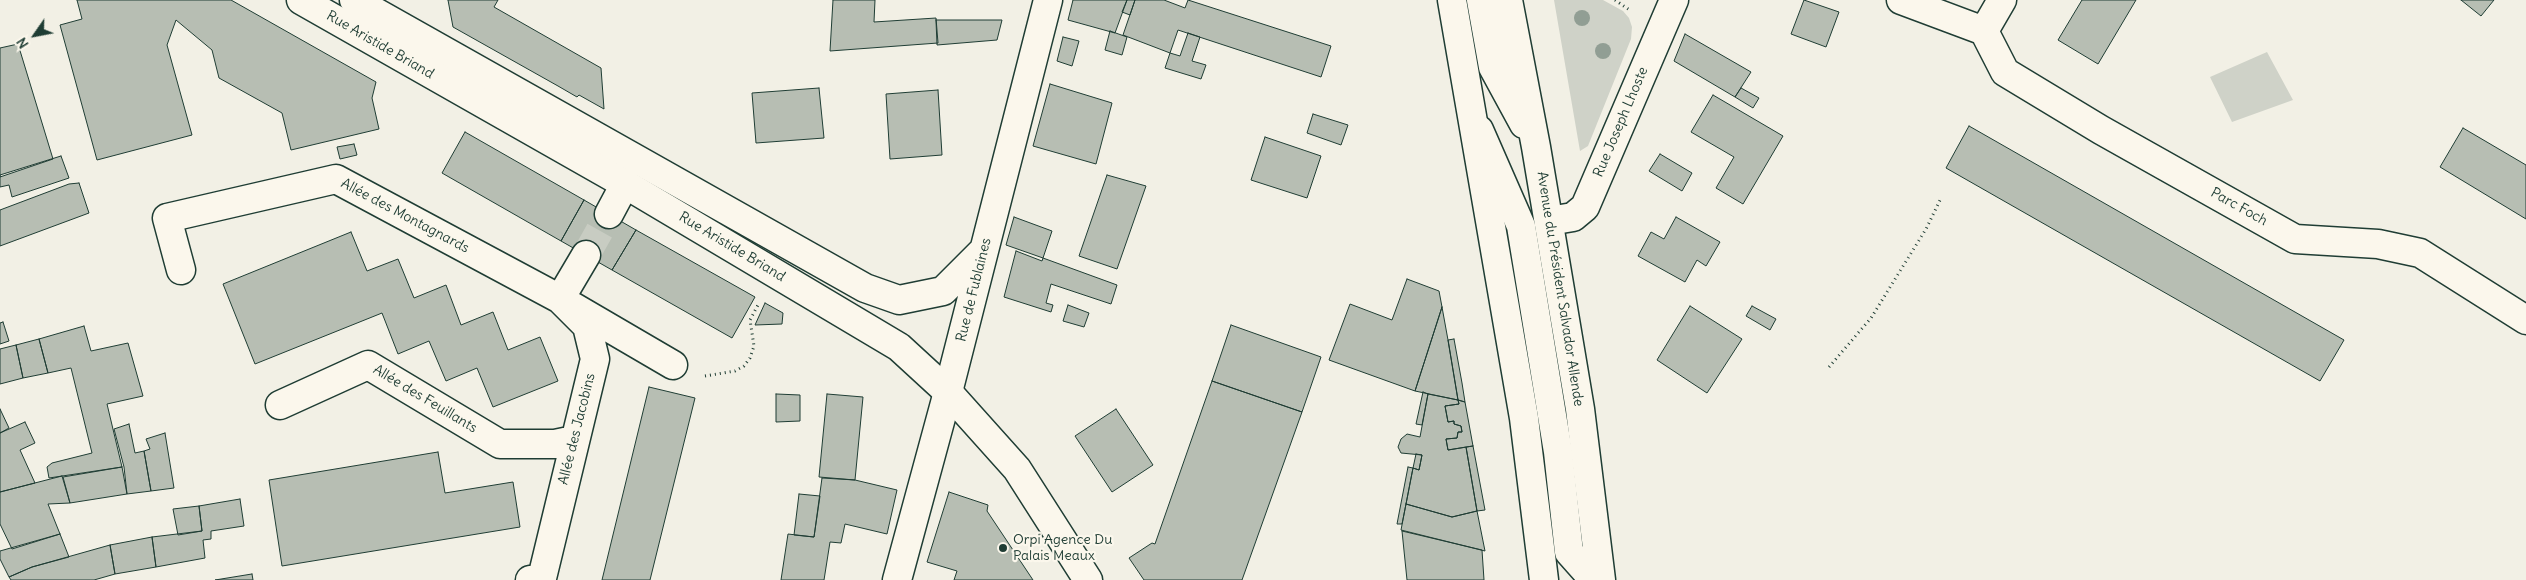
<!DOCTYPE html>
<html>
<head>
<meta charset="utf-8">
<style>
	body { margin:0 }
	#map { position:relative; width:2526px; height:580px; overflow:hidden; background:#f2f0e5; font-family:Delius,sans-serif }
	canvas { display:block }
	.north { position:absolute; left:10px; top:10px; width:50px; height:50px; -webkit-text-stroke:4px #fbf7ec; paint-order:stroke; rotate:237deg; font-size:14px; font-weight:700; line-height:20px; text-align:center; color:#1f3d34 }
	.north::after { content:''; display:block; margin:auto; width:18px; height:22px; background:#1f3d34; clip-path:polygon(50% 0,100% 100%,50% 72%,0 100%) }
</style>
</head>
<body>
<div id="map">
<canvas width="2526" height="580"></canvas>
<div class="north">N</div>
</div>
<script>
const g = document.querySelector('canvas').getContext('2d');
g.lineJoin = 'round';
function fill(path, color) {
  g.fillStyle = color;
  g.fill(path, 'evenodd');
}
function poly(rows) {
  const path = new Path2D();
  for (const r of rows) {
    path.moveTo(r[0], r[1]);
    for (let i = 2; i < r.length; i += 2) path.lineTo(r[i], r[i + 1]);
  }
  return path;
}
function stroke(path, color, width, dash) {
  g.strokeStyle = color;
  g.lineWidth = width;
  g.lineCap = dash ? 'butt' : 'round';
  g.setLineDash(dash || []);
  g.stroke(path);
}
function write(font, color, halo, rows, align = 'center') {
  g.font = font + ' Delius,sans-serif';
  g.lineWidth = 4.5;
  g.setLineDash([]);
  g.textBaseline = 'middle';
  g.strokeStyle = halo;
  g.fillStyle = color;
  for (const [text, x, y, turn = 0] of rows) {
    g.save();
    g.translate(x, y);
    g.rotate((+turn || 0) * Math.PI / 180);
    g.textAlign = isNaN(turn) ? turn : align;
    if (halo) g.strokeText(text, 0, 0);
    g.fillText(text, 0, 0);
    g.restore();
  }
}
const green = poly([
	[1554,0,1603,0,1623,11,1629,18,1632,27,1631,39,1588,146,1580,151],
	[2267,52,2293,100,2232,122,2210,77]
]);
const building = poly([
	[77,0,231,0,376,82,372,98,379,129,291,150,282,113,219,78,212,50,176,20,167,45,192,135,97,160,60,25,82,19,77,0],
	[448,0,498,0,494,7,601,68,604,109,579,95,577,97,558,86,453,27,448,0],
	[833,0,875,0,874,22,936,18,938,43,830,51,833,0],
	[1073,0,1127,0,1115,33,1068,20,1073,0],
	[1127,0,1135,0,1130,15,1122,12,1127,0],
	[1135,0,1164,0,1185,8,1188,0,1331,46,1321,77,1178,30,1170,53,1123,35,1135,0],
	[1804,0,1839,12,1826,47,1791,34,1804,0],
	[2082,0,2136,0,2098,64,2058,40,2082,0],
	[2461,0,2494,0,2481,16,2461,0],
	[936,20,1002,20,997,40,937,45,936,20],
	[1110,31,1127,37,1122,55,1105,50,1110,31],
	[1188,33,1200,37,1192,61,1206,65,1201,79,1165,68,1170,53,1180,56,1188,33],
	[1685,34,1751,72,1735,97,1674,61,1685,34],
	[1063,37,1079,41,1072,66,1057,61,1063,37],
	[18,44,53,159,0,177,0,48,18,44],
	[1050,84,1112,103,1096,164,1033,146,1050,84],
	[819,88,824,138,756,143,752,93,819,88],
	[1741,88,1759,98,1753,108,1735,97,1741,88],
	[938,90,942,155,890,159,886,94,938,90],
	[1713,95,1783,136,1743,204,1716,188,1734,157,1691,132,1713,95],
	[1313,114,1348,125,1341,145,1307,133,1313,114],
	[1969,126,2344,340,2320,381,1946,168,1969,126],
	[2463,128,2526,165,2526,219,2440,167,2463,128],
	[465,132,584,200,561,241,442,173,465,132],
	[1265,137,1321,156,1307,198,1251,180,1265,137],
	[354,144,357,155,340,159,337,147,354,144],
	[1660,154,1692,173,1682,191,1649,171,1660,154],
	[61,156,69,178,12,197,9,185,0,187,0,175,61,156],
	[1107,175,1146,186,1117,269,1079,256,1107,175],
	[79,183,89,213,0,246,0,210,69,184,79,183],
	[584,200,636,230,612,270,561,241,584,200],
	[1014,217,1052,231,1043,258,1006,245,1014,217],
	[1676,217,1720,242,1706,266,1697,260,1685,282,1638,256,1651,232,1664,239,1676,217],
	[636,230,755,297,732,338,612,270,636,230],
	[351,232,367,271,398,259,414,298,446,285,461,325,493,312,508,350,540,337,558,381,493,407,477,368,446,381,429,341,398,354,382,313,255,364,223,284,351,232],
	[1016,251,1042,261,1043,258,1117,285,1111,304,1051,284,1046,303,1053,305,1051,312,1004,297,1016,251],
	[1407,279,1439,291,1442,307,1415,391,1329,360,1350,304,1392,320,1407,279],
	[765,303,783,313,782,324,755,325,765,303],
	[1068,305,1089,313,1084,327,1063,321,1068,305],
	[1690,306,1742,339,1707,393,1657,360,1690,306],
	[1752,306,1776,319,1770,330,1746,316,1752,306],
	[1442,307,1448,340,1458,400,1415,391,1442,307],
	[3,322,9,341,0,344,0,323,3,322],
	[1231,325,1321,357,1302,412,1212,381,1231,325],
	[84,326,91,351,128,343,143,396,107,404,122,467,49,478,47,467,52,463,92,453,71,368,48,373,39,339,84,326],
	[39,339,48,373,23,378,16,345,39,339],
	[1454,339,1462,383,1465,402,1458,400,1448,340,1454,339],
	[16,345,23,378,0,384,0,349,16,345],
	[1212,381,1302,412,1242,580,1144,580,1129,558,1152,543,1155,544,1212,381],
	[649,387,695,398,650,580,602,580,649,387],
	[1423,392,1428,394,1422,425,1416,424,1423,392],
	[776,394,800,395,800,421,776,422,776,394],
	[827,394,863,397,855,480,819,477,827,394],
	[1428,394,1458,400,1459,404,1445,406,1448,422,1454,421,1454,424,1461,426,1462,432,1458,432,1457,438,1446,439,1448,450,1466,447,1477,511,1452,517,1406,504,1413,468,1419,470,1422,455,1401,453,1398,447,1401,439,1407,434,1420,437,1428,394],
	[1458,400,1465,402,1473,446,1448,450,1446,439,1457,438,1458,432,1462,432,1461,426,1454,424,1454,421,1448,422,1445,406,1459,404,1458,400],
	[0,409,9,428,0,433,0,409],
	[1116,409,1153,465,1112,492,1075,436,1116,409],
	[25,422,35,443,20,450,35,483,0,492,0,433,25,422],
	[129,424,135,453,144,451,151,491,127,494,124,467,114,429,129,424],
	[165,433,174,488,151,491,144,451,150,449,146,439,165,433],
	[1473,446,1485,510,1477,511,1466,447,1473,446],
	[438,452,445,493,513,482,520,527,282,566,269,480,438,452],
	[1416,454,1422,455,1419,470,1413,468,1416,454],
	[122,467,127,494,70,503,63,477,122,467],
	[1408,467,1413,468,1406,504,1402,524,1397,524,1408,467],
	[62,476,70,503,48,504,60,534,12,549,0,524,0,492,62,476],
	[822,478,855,480,897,490,887,534,845,524,841,543,830,542,824,580,781,580,788,534,814,537,822,478],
	[949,492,988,505,987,511,1033,580,954,580,957,571,927,562,949,492],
	[799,494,820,496,814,537,794,535,799,494],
	[240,499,244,526,211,531,211,539,203,540,205,558,156,567,152,537,202,531,199,506,240,499],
	[1406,504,1452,517,1477,511,1485,551,1401,530,1406,504],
	[199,506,202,531,178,535,173,509,199,506],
	[1402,531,1482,550,1484,580,1407,580,1402,531],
	[60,534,69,557,32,567,9,577,0,559,0,551,60,534],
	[152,537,156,567,115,574,110,545,152,537],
	[110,545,115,574,94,580,11,580,9,577,32,567,110,545],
	[252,574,253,580,215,580,252,574]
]);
const minorTunnel = poly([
	[586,255,609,214]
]);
const path = poly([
	[1615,0,1631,11],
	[1829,367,1871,318,1926,229,1941,198],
	[705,376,735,371,744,366,750,358,754,346,750,320,759,303]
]);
const minor = poly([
	[354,0,865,288,899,300,943,291,983,251],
	[1901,0,1984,31],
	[1984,31,2005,72,2101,130,2295,239,2378,244,2420,253,2526,320],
	[1984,31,2002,0],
	[1479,130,1521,226,1558,452,1569,552,1594,580],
	[609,214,625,184],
	[1549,221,1573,217,1585,207,1674,0],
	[181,270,167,218,336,179,560,299,673,365],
	[280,405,368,365,500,444,555,444,574,440],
	[530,580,542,578,595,359,587,326,560,299,586,255],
	[897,580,948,392,1048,0]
]);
const secondary = poly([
	[1452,0,1524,418,1544,580]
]);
const primary = poly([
	[301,0,625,184,899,347,948,392,1017,469,1088,580],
	[1481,0,1493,67,1524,124],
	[1508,0,1536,147,1580,409,1601,580]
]);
const trees = [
	[1582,18],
	[1603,51]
];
const markers = [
	[1003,548,5,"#1f3d34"]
];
const streetNames = [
	["Rue Aristide Briand",380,45,30],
	["Rue Joseph Lhoste",1621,122,-67],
	["Parc Foch",2239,207,29],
	["Allée des Montagnards",405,216,28],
	["Rue Aristide Briand",732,247,31],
	["Avenue du Président Salvador Allende",1560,289,81],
	["Rue de Fublaines",974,290,-76],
	["Allée des Feuillants",425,399,31],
	["Allée des Jacobins",577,429,-76]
];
const poiNames = [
	["Orpi Agence Du",1013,540],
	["Palais Meaux",1013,556]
];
fill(green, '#cfd2c8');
fill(building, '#b7beb3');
stroke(building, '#1f3d34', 1);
stroke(minorTunnel, '#c8ccc2', 28, [28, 14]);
stroke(minor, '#1f3d34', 31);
stroke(secondary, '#1f3d34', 31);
stroke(primary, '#1f3d34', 31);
stroke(path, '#1f3d34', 3, [1, 4]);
stroke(minor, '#fbf7ec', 28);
stroke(secondary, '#fbf7ec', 28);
stroke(primary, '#fbf7ec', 28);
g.fillStyle = '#919e94';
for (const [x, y] of trees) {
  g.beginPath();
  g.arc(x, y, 8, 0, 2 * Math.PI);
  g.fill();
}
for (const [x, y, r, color] of markers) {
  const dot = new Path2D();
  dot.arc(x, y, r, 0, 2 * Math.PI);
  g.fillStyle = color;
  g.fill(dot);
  stroke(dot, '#fbf7ec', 2);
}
write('14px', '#1f3d34', '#fbf7ec', streetNames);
write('14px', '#1f3d34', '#fbf7ec', poiNames, 'left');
</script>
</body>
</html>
